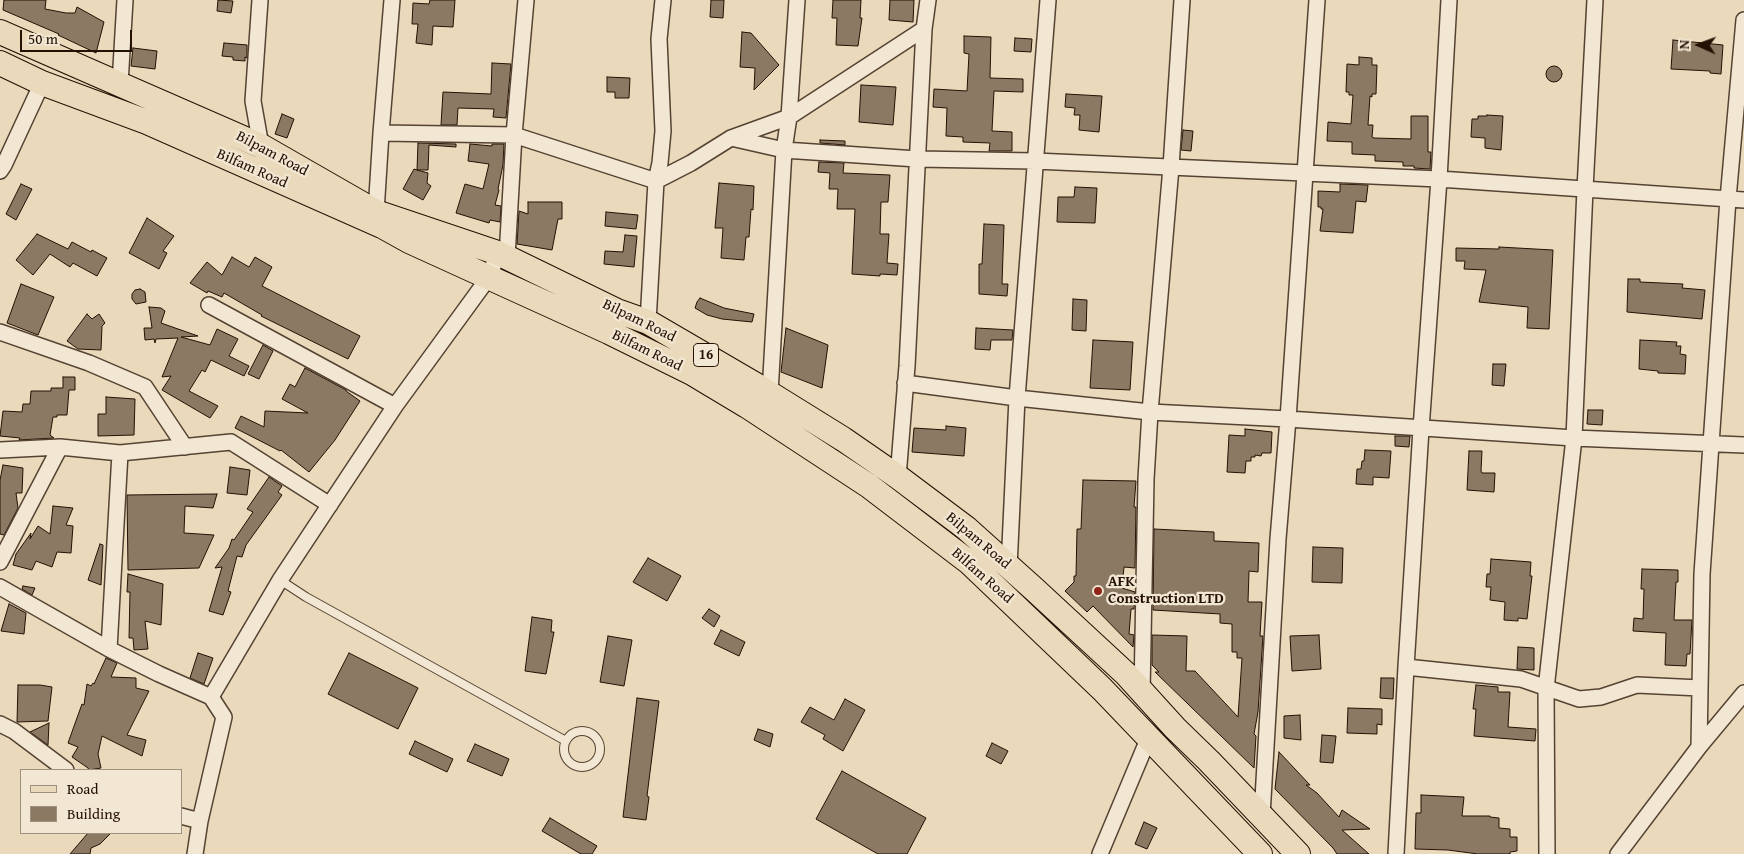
<!DOCTYPE html>
<html>
<head>
<meta charset="utf-8">
<style>
	body { margin:0 }
	#map { position:relative; width:1744px; height:854px; overflow:hidden; background:#eadabb; font-family:"Gentium Book Plus",serif }
	canvas { display:block }
	.legend { position:absolute; left:20px; top:769px; width:162px; height:65px; box-sizing:border-box; background:#f1e7d3; border:1px solid #9f9180; margin:0; padding:6px 9px; list-style:none; font-size:15px; color:#251004 }
	.legend li { display:flex; align-items:center; gap:10px; height:25px }
	.legend b { width:25px; border:1px solid #9f9180 }
	.north { position:absolute; left:1674px; top:20px; width:50px; height:50px; -webkit-text-stroke:4px #f1e7d3; paint-order:stroke; rotate:272deg; font-size:14px; font-weight:700; line-height:20px; text-align:center; color:#251004 }
	.north::after { content:''; display:block; margin:auto; width:18px; height:22px; background:#251004; clip-path:polygon(50% 0,100% 100%,50% 72%,0 100%) }
	.scale { position:absolute; left:20px; top:30px; width:112px; height:22px; box-sizing:border-box; border:2px solid #251004; border-top:0; padding-left:6px; font-size:15px; line-height:18px; white-space:nowrap; color:#251004; -webkit-text-stroke:4px #f1e7d3; paint-order:stroke }
</style>
</head>
<body>
<div id="map">
<canvas width="1744" height="854"></canvas>
<ul class="legend">
<li><b style="height:6px;background:#eadabb"></b>Road</li>
<li><b style="height:14px;background:#8b7963"></b>Building</li>
</ul>
<div class="north">N</div>
<div class="scale">50 m</div>
</div>
<script>
const g = document.querySelector('canvas').getContext('2d');
g.lineJoin = 'round';
function fill(path, color) {
  g.fillStyle = color;
  g.fill(path, 'evenodd');
}
function poly(rows) {
  const path = new Path2D();
  for (const r of rows) {
    if (r.length === 3) {
      path.moveTo(r[0] + r[2], r[1]);
      path.arc(r[0], r[1], r[2], 0, 2 * Math.PI);
      continue;
    }
    path.moveTo(r[0], r[1]);
    for (let i = 2; i < r.length; i += 2) path.lineTo(r[i], r[i + 1]);
  }
  return path;
}
function stroke(path, color, width, dash) {
  g.strokeStyle = color;
  g.lineWidth = width;
  g.lineCap = dash ? 'butt' : 'round';
  g.setLineDash(dash || []);
  g.stroke(path);
}
function write(font, color, halo, rows, align = 'center') {
  g.font = font + ' "Gentium Book Plus",serif';
  g.lineWidth = 4.5;
  g.setLineDash([]);
  g.textBaseline = 'middle';
  g.strokeStyle = halo;
  g.fillStyle = color;
  for (const [text, x, y, turn = 0] of rows) {
    g.save();
    g.translate(x, y);
    g.rotate((+turn || 0) * Math.PI / 180);
    g.textAlign = isNaN(turn) ? turn : align;
    if (halo) g.strokeText(text, 0, 0);
    g.fillText(text, 0, 0);
    g.restore();
  }
}
const building = poly([
	[4,0,46,0,45,9,66,13,75,13,77,7,104,22,96,53,58,35,59,34,3,10,4,0],
	[218,0,233,1,231,13,217,11,218,0],
	[430,0,455,0,453,27,433,26,432,45,416,43,418,24,412,24,413,3,429,4,430,0],
	[711,0,724,0,723,18,710,17,711,0],
	[833,0,861,0,860,18,862,18,858,46,836,45,837,18,832,18,833,0],
	[890,0,914,0,913,22,889,20,890,0],
	[742,32,751,33,779,65,754,90,755,68,740,67,742,32],
	[964,36,991,37,990,78,1023,79,1023,92,994,91,992,131,1012,132,1012,151,989,151,990,143,963,142,963,137,946,136,947,108,933,107,934,89,967,91,969,54,964,53,964,36],
	[1015,38,1032,39,1031,52,1014,51,1015,38],
	[1673,40,1723,45,1721,74,1710,73,1710,71,1671,69,1673,40],
	[224,43,247,45,247,58,245,57,245,61,233,60,233,57,222,56,224,43],
	[133,48,157,51,155,69,131,66,133,48],
	[1359,57,1372,58,1372,65,1377,65,1376,94,1372,94,1372,97,1370,96,1368,125,1373,125,1372,137,1374,138,1411,139,1411,116,1428,116,1428,152,1431,152,1430,169,1414,168,1414,166,1403,166,1403,162,1375,161,1375,155,1352,154,1352,142,1327,141,1328,122,1351,124,1353,95,1349,95,1349,92,1346,92,1347,64,1359,65,1359,57],
	[492,63,511,64,506,118,493,117,494,109,458,108,457,125,441,125,443,92,491,94,492,63],
	[1554,74,8],
	[607,77,630,78,629,98,615,98,615,92,607,92,607,77],
	[861,85,896,87,893,125,859,122,861,85],
	[1066,94,1102,96,1099,132,1079,130,1080,115,1074,115,1075,108,1065,107,1066,94],
	[282,114,294,119,287,138,275,134,282,114],
	[1487,115,1503,116,1501,150,1485,148,1485,138,1471,137,1472,119,1478,119,1478,116,1487,116,1487,115],
	[1183,130,1193,131,1191,151,1181,150,1183,130],
	[820,140,845,141,845,145,820,143,820,140],
	[418,143,456,144,456,147,429,145,428,170,417,170,428,173,427,183,431,186,423,200,403,189,414,169,417,170,418,143],
	[470,144,492,146,492,144,504,144,503,165,498,189,499,190,495,205,501,206,500,222,490,220,489,223,456,213,465,184,483,189,489,164,468,161,470,144],
	[819,162,844,163,843,173,890,175,888,202,881,202,880,234,889,234,887,263,898,264,897,275,880,274,880,276,852,274,855,209,837,209,838,189,829,189,830,173,818,172,819,162],
	[719,183,754,186,753,210,751,209,749,237,746,237,744,260,721,258,723,228,715,228,719,183],
	[21,184,32,189,16,220,6,214,21,184],
	[1340,184,1368,185,1366,202,1356,201,1353,233,1320,231,1323,209,1321,209,1321,207,1318,207,1318,191,1340,192,1340,184],
	[1075,187,1097,188,1095,223,1057,222,1058,197,1074,197,1075,187],
	[528,202,562,202,562,219,558,219,552,250,517,244,519,211,528,214,528,202],
	[606,212,638,215,636,229,605,226,606,212],
	[147,218,174,236,163,251,167,253,159,269,129,253,147,218],
	[984,224,1004,225,1002,284,1008,284,1007,296,979,294,979,264,982,264,984,224],
	[37,234,68,249,72,242,91,252,92,250,107,258,97,276,73,263,70,267,50,254,33,275,16,260,37,234],
	[625,235,637,236,634,267,604,264,605,251,623,252,625,235],
	[1499,247,1553,250,1549,329,1527,328,1528,307,1479,302,1486,270,1464,269,1465,261,1456,261,1456,248,1499,249,1499,247],
	[232,257,249,267,255,257,272,267,262,286,360,336,348,359,261,316,262,315,224,293,222,297,208,291,207,293,190,283,207,262,222,275,232,257],
	[1628,279,1640,279,1640,282,1683,284,1682,288,1705,290,1702,319,1627,312,1628,279],
	[21,284,54,297,38,335,7,323,21,284],
	[140,289,145,292,146,302,136,304,132,299,132,294,135,290,140,289],
	[700,298,724,308,754,314,752,322,722,319,707,315,695,308,697,302,700,298],
	[1073,299,1087,300,1086,331,1072,330,1073,299],
	[149,307,161,308,165,311,161,323,198,336,181,337,210,345,217,329,238,339,229,356,249,366,244,376,211,360,205,372,202,370,189,391,218,406,210,418,162,390,171,376,162,377,178,338,156,339,155,343,154,339,145,340,144,328,152,328,149,307],
	[87,314,92,319,99,314,105,323,102,326,101,350,78,349,67,341,87,314],
	[786,328,828,345,822,388,781,372,786,328],
	[976,328,1013,330,1012,340,991,340,990,350,975,349,976,328],
	[1093,340,1133,342,1130,390,1090,388,1093,340],
	[1640,340,1677,342,1676,346,1681,346,1680,354,1686,355,1685,374,1658,373,1658,371,1639,369,1640,340],
	[263,345,273,351,259,379,248,374,263,345],
	[1493,364,1506,364,1504,386,1492,385,1493,364],
	[305,368,346,390,346,391,360,401,335,440,309,472,281,450,280,451,235,428,241,416,264,427,265,411,308,413,282,399,290,384,295,387,305,368],
	[63,377,75,377,75,390,69,390,67,415,57,415,57,417,53,417,50,435,54,438,19,440,20,438,0,436,3,411,22,412,23,404,30,404,31,391,51,391,51,388,63,388,63,377],
	[106,397,135,399,134,435,98,436,98,414,106,414,106,397],
	[1588,410,1603,410,1602,425,1587,424,1588,410],
	[946,426,966,428,964,456,912,452,914,428,946,430,946,426],
	[1245,429,1272,432,1271,453,1262,453,1261,456,1255,455,1255,457,1251,457,1251,461,1246,461,1245,473,1227,472,1229,435,1245,436,1245,429],
	[1395,436,1410,436,1409,447,1395,446,1395,436],
	[1365,450,1391,451,1389,478,1373,477,1373,485,1356,484,1357,469,1361,469,1362,461,1364,461,1365,450],
	[1469,451,1482,451,1481,471,1482,473,1495,473,1494,492,1467,490,1469,451],
	[3,465,23,468,22,493,16,493,18,508,4,535,0,534,0,480,3,465],
	[230,467,250,470,247,495,227,493,230,467],
	[269,477,282,486,278,492,282,495,246,545,242,557,237,556,228,591,231,592,223,615,209,611,222,567,215,568,229,548,232,539,234,540,253,512,247,509,269,477],
	[1083,480,1136,481,1134,507,1136,507,1135,568,1124,567,1122,588,1135,592,1134,609,1131,609,1129,634,1134,635,1133,647,1093,606,1087,612,1065,591,1074,582,1074,576,1076,576,1077,529,1081,529,1083,480],
	[217,494,213,508,185,506,184,533,214,535,199,568,128,570,127,495,217,494],
	[53,506,73,508,66,525,73,526,71,553,57,552,52,567,36,561,32,570,13,565,16,554,31,533,30,539,38,526,50,534,53,506],
	[1154,529,1214,532,1214,541,1259,543,1258,572,1249,571,1248,602,1262,602,1260,636,1263,636,1258,712,1254,734,1256,736,1254,768,1155,672,1159,672,1152,665,1152,635,1187,636,1186,671,1195,671,1238,717,1242,658,1237,658,1237,652,1232,652,1232,624,1220,623,1220,614,1153,610,1154,529],
	[100,544,103,545,101,585,88,580,100,544],
	[1313,547,1343,548,1342,583,1312,582,1313,547],
	[648,558,681,576,667,601,633,582,648,558],
	[1491,559,1531,562,1530,576,1532,576,1527,619,1518,618,1518,621,1504,620,1505,602,1490,600,1491,587,1486,587,1487,574,1490,574,1491,559],
	[1642,569,1678,570,1678,582,1676,582,1674,620,1692,620,1690,654,1687,654,1686,666,1665,665,1666,633,1633,631,1634,618,1643,619,1644,589,1641,589,1642,569],
	[128,574,163,584,161,625,145,621,148,649,134,650,133,638,129,638,130,592,127,592,128,574],
	[23,586,35,588,32,595,22,589,23,586],
	[9,604,26,613,24,634,1,631,9,604],
	[709,609,720,616,714,627,702,618,709,609],
	[532,617,552,620,551,632,554,632,546,674,525,671,532,617],
	[721,630,745,642,739,656,714,644,721,630],
	[1319,635,1321,669,1292,671,1290,636,1319,635],
	[608,636,632,640,624,686,600,682,608,636],
	[1518,647,1534,648,1534,670,1517,669,1518,647],
	[198,653,213,658,204,684,190,678,198,653],
	[349,653,418,688,398,729,328,694,349,653],
	[106,658,117,663,111,677,136,678,136,688,149,691,127,735,146,740,142,756,102,736,98,754,101,768,89,770,88,768,72,757,78,747,68,743,82,704,84,705,87,684,91,686,93,683,94,684,106,658],
	[1381,678,1394,678,1393,699,1380,698,1381,678],
	[18,685,40,685,52,687,48,721,17,722,18,685],
	[1476,685,1498,687,1498,692,1510,692,1508,727,1536,729,1535,741,1474,736,1476,709,1473,709,1476,685],
	[637,698,659,701,647,796,649,797,646,820,623,817,637,698],
	[845,699,865,710,843,751,823,739,825,735,801,722,810,707,834,720,845,699],
	[1348,708,1382,709,1382,725,1377,724,1377,734,1347,733,1348,708],
	[1300,715,1301,740,1284,738,1284,716,1300,715],
	[49,723,48,745,30,732,49,723],
	[758,729,773,734,770,747,754,740,758,729],
	[1322,735,1336,736,1333,763,1320,762,1322,735],
	[415,741,453,759,447,772,409,754,415,741],
	[992,743,1008,751,1001,764,986,756,992,743],
	[475,744,509,759,502,776,467,761,475,744],
	[1279,752,1310,785,1306,785,1317,793,1339,817,1342,810,1370,829,1342,830,1369,854,1337,854,1333,848,1275,789,1279,752],
	[842,771,926,818,907,854,878,854,816,819,842,771],
	[1421,795,1464,797,1462,816,1490,816,1490,817,1499,818,1499,828,1510,829,1510,837,1517,837,1517,851,1510,852,1510,854,1478,854,1448,850,1415,849,1416,813,1421,813,1421,795],
	[550,818,597,846,592,854,581,854,542,831,550,818],
	[1144,822,1157,828,1147,849,1135,844,1144,822],
	[88,833,111,833,100,844,91,848,90,854,70,854,88,833]
]);
const service = poly([
	[280,580,306,597,566,741],
	[582,749,18]
]);
const minor = poly([
	[260,0,253,101,261,146],
	[120,84,125,0],
	[381,133,514,135,656,181,691,163,731,138,789,117,924,29],
	[731,138,784,150,917,159,1035,161,1439,179,1744,200],
	[0,171,4,165,42,83],
	[379,218,376,212,381,133,392,0],
	[507,257,514,135,526,0],
	[209,305,395,406],
	[648,322,656,181,660,163,663,131,659,39,663,0],
	[0,332,89,363,145,387,185,447],
	[905,383,1017,398,1150,412,1288,419,1574,438,1744,445],
	[770,393,784,150,789,117,797,0],
	[0,450,60,447,120,453,231,442,330,505],
	[898,477,907,366,924,29,928,0],
	[0,562,60,447],
	[1009,567,1017,398,1048,0],
	[0,587,109,649,159,674,211,697,224,717,200,821,195,854],
	[109,649,120,453],
	[1406,667,1521,679,1579,699,1601,697,1637,685,1700,688],
	[1142,692,1146,479,1150,412,1171,167,1182,0],
	[211,697,280,580,395,406,489,277,498,253],
	[0,724,14,731,66,770],
	[1699,747,1702,574,1728,199,1744,20],
	[181,816,200,821],
	[1262,816,1278,539,1288,419,1317,0],
	[1100,854,1149,737],
	[1396,854,1406,667,1421,429,1439,179,1449,0],
	[1547,854,1546,689,1574,438,1585,189,1595,0],
	[1618,854,1699,747,1744,693]
]);
const primary = poly([
	[0,32,261,146,376,212,498,253,617,311,648,322,756,385,843,439,898,477,966,528,1034,589,1126,674,1175,728,1209,761,1298,854],
	[0,63,42,83,147,122,382,226,409,241,609,332,692,373,747,406,869,486,970,563,1102,689,1260,854]
]);
const markers = [
	[1098,591,5,"#8f2418"]
];
const shields = [
	[706,355,25]
];
const shieldNames = [
	["16",706,355]
];
const streetNames = [
	["Bilpam Road",272,154,28],
	["Bilfam Road",252,169,24],
	["Bilpam Road",639,321,26],
	["Bilfam Road",647,351,26],
	["Bilpam Road",978,541,40],
	["Bilfam Road",982,576,41]
];
const poiNames = [
	["AFK",1108,582],
	["Construction LTD",1108,599]
];
fill(building, '#8b7963');
stroke(building, '#251004', 1);
stroke(service, '#564232', 10);
stroke(minor, '#564232', 18);
stroke(primary, '#251004', 26);
stroke(service, '#f1e7d3', 8);
stroke(minor, '#f1e7d3', 15);
stroke(primary, '#eadabb', 24);
for (const [x, y, r, color] of markers) {
  const dot = new Path2D();
  dot.arc(x, y, r, 0, 2 * Math.PI);
  g.fillStyle = color;
  g.fill(dot);
  stroke(dot, '#f1e7d3', 2);
}
for (const [x, y, w] of shields) {
  const box = new Path2D();
  box.roundRect(x - w / 2, y - 11.5, w, 23, 4);
  g.fillStyle = '#f1e7d3';
  g.fill(box);
  stroke(box, '#251004', 1);
}
write('bold 14px', '#251004', null, shieldNames);
write('15px', '#251004', '#f1e7d3', streetNames);
write('bold 15px', '#251004', '#f1e7d3', poiNames, 'left');
</script>
</body>
</html>
